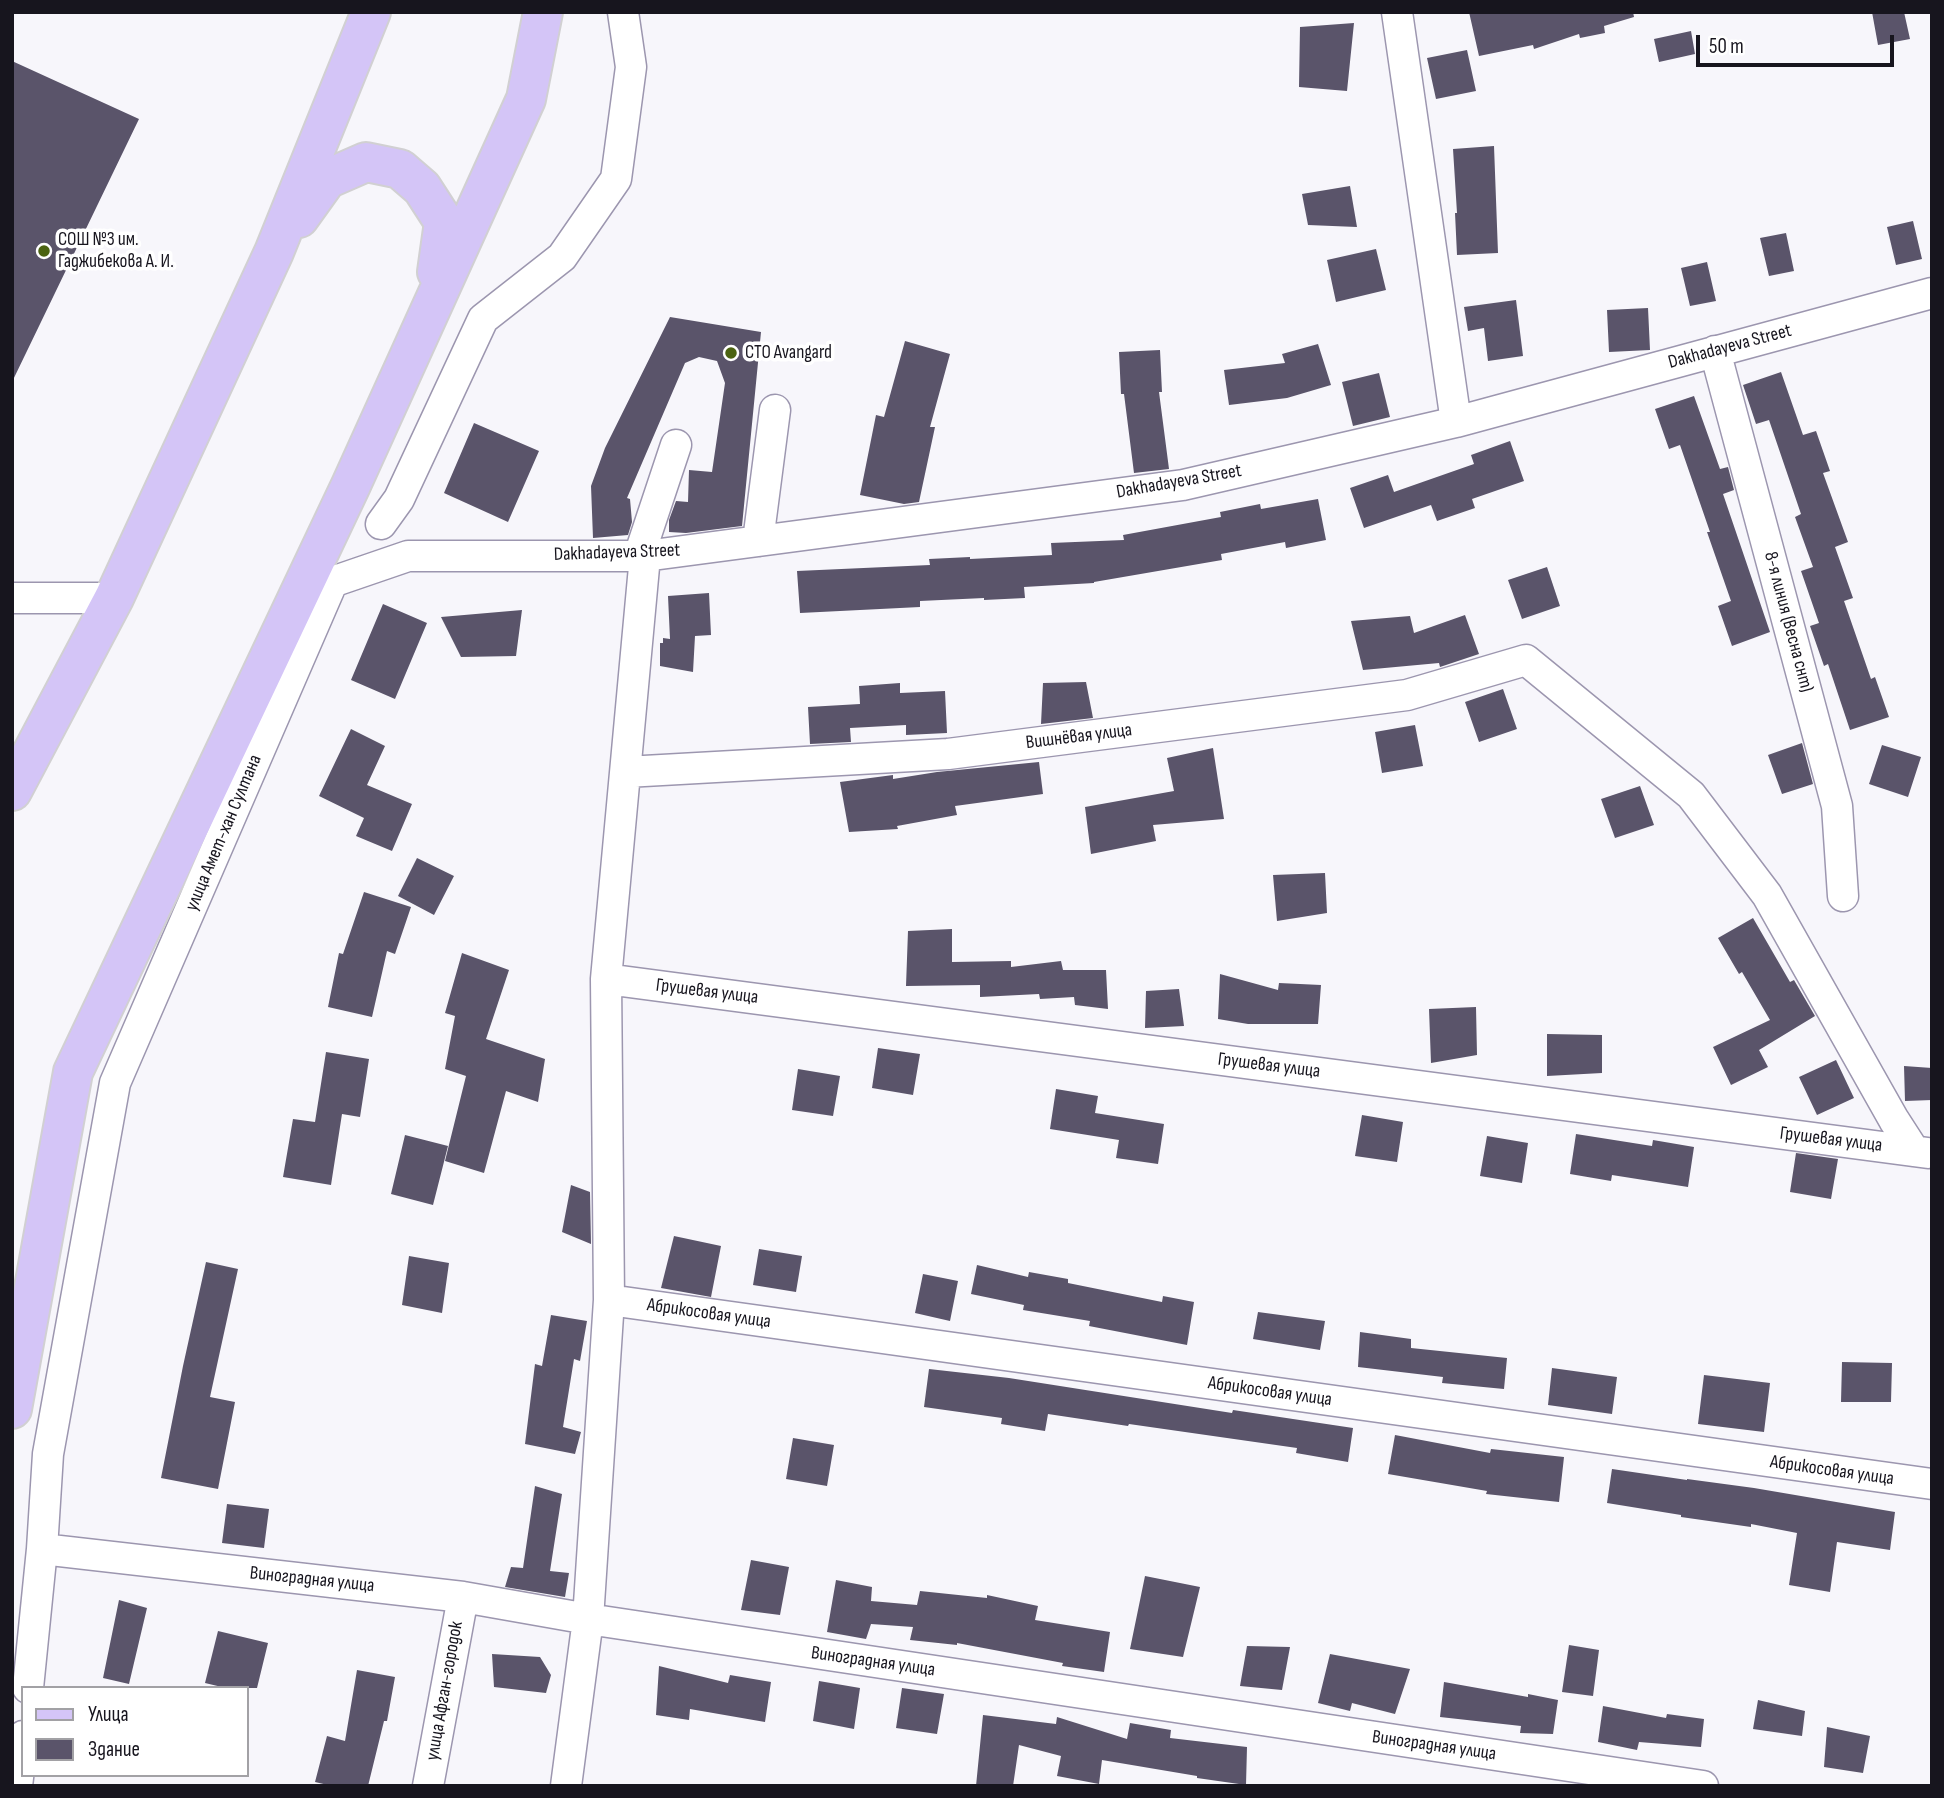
<!DOCTYPE html>
<html>
<head>
<meta charset="utf-8">
<style>
	body { margin:0 }
	#map { position:relative; width:1944px; height:1798px; overflow:hidden; background:#f7f6fb; font-family:"Sofia Sans Condensed",sans-serif }
	canvas { display:block }
	.frame { position:absolute; inset:0; border:14px solid #17151e; pointer-events:none }
	.legend { position:absolute; left:21px; top:1686px; width:228px; height:91px; box-sizing:border-box; background:#fff; border:2px solid #a2a1a5; margin:0; padding:9px 12px; list-style:none; font-size:21px; color:#17151e }
	.legend li { display:flex; align-items:center; gap:14px; height:35px }
	.legend b { width:35px; border:2px solid #a2a1a5 }
	.scale { position:absolute; left:1696px; top:35px; width:198px; height:32px; box-sizing:border-box; border:4px solid #17151e; border-top:0; padding-left:9px; font-size:21px; line-height:24px; white-space:nowrap; color:#17151e; -webkit-text-stroke:5px #fff; paint-order:stroke }
</style>
</head>
<body>
<div id="map">
<canvas width="1944" height="1798"></canvas>
<div class="frame"></div>
<ul class="legend">
<li><b style="height:9px;background:#d4c5f7"></b>Улица</li>
<li><b style="height:19px;background:#5a546a"></b>Здание</li>
</ul>
<div class="scale">50 m</div>
</div>
<script>
const g = document.querySelector('canvas').getContext('2d');
g.lineJoin = 'round';
function fill(path, color) {
  g.fillStyle = color;
  g.fill(path, 'evenodd');
}
function poly(rows) {
  const path = new Path2D();
  for (const r of rows) {
    path.moveTo(r[0], r[1]);
    for (let i = 2; i < r.length; i += 2) path.lineTo(r[i], r[i + 1]);
  }
  return path;
}
function stroke(path, color, width, dash) {
  g.strokeStyle = color;
  g.lineWidth = width;
  g.lineCap = dash ? 'butt' : 'round';
  g.setLineDash(dash || []);
  g.stroke(path);
}
function write(font, color, halo, rows, align = 'center') {
  g.font = font + ' "Sofia Sans Condensed",sans-serif';
  g.lineWidth = 7;
  g.setLineDash([]);
  g.textBaseline = 'middle';
  g.strokeStyle = halo;
  g.fillStyle = color;
  for (const [text, x, y, turn = 0] of rows) {
    g.save();
    g.translate(x, y);
    g.rotate((+turn || 0) * Math.PI / 180);
    g.textAlign = isNaN(turn) ? turn : align;
    if (halo) g.strokeText(text, 0, 0);
    g.fillText(text, 0, 0);
    g.restore();
  }
}
const building = poly([
	[1469,12,1633,12,1634,17,1604,26,1605,33,1580,38,1579,34,1534,49,1533,45,1479,56],
	[1872,12,1904,12,1910,39,1878,45],
	[1354,23,1347,91,1299,87,1300,27],
	[1691,31,1695,54,1659,62,1654,39],
	[1467,50,1476,91,1436,99,1427,58],
	[12,61,139,119,12,382],
	[1494,146,1498,253,1457,255,1455,213,1457,213,1453,149],
	[1350,186,1357,227,1308,225,1302,194],
	[1913,221,1922,259,1896,265,1887,227],
	[1786,233,1794,271,1769,276,1760,238],
	[1376,249,1386,290,1336,302,1327,260],
	[1707,262,1716,301,1690,306,1681,268],
	[1516,300,1523,356,1488,361,1484,328,1468,331,1464,307],
	[1648,308,1650,350,1609,352,1607,310],
	[670,317,761,332,742,526,686,533,669,532,669,520,676,501,688,502,689,470,712,472,725,383,717,361,699,357,685,363,627,498,630,499,632,522,628,535,593,538,591,486,605,448],
	[905,341,950,354,930,427,935,427,919,502,904,504,860,495,876,415,884,417],
	[1318,344,1331,385,1287,398,1229,405,1224,370,1285,363,1282,354],
	[1160,350,1162,392,1159,392,1169,469,1134,473,1124,394,1121,394,1119,352],
	[1781,372,1803,435,1816,431,1830,471,1823,473,1848,542,1835,547,1853,598,1844,601,1871,679,1875,677,1889,717,1850,730,1828,664,1824,666,1810,626,1819,623,1801,571,1813,567,1795,517,1801,514,1769,420,1756,424,1743,385],
	[1379,373,1390,417,1353,426,1342,382],
	[1694,396,1720,469,1728,467,1734,490,1723,494,1770,632,1732,646,1718,606,1731,601,1707,532,1710,532,1680,445,1669,449,1655,409],
	[474,423,539,451,508,522,444,493],
	[1510,441,1524,481,1472,499,1475,508,1437,521,1431,505,1364,528,1350,488,1388,475,1394,492,1474,464,1471,455],
	[1318,499,1326,540,1286,548,1285,542,1221,554,1222,560,1094,582,1094,583,1024,587,1025,598,984,600,984,598,920,601,920,607,800,613,797,571,930,565,929,559,970,557,970,559,1052,555,1051,543,1124,540,1123,535,1221,517,1220,512,1260,504,1261,509],
	[1547,567,1560,606,1522,619,1508,580],
	[709,593,711,635,695,636,693,672,660,666,660,643,663,643,663,638,670,639,668,596],
	[383,604,427,623,395,699,351,680],
	[522,610,516,656,461,657,441,617],
	[1465,615,1479,654,1440,667,1439,663,1363,670,1351,621,1410,616,1414,633],
	[1086,682,1093,718,1041,724,1043,683],
	[900,683,900,693,945,691,947,733,906,735,906,725,850,728,851,742,810,744,808,707,860,704,859,686],
	[1503,689,1517,729,1479,742,1465,702],
	[1415,725,1423,766,1382,773,1375,732],
	[351,729,385,746,367,785,412,804,392,851,356,836,364,818,319,796],
	[1802,743,1813,784,1782,794,1768,755],
	[1882,745,1921,757,1908,797,1869,784],
	[1213,748,1224,819,1153,825,1156,841,1091,854,1085,807,1174,791,1167,758],
	[1039,762,1043,794,955,806,957,815,897,826,898,829,849,832,840,782,893,775,893,779,937,772],
	[1640,786,1654,825,1615,838,1601,799],
	[417,858,454,876,434,915,398,896],
	[1325,873,1327,913,1277,921,1273,875],
	[364,892,411,907,395,954,387,951,372,1017,328,1007,339,953,343,954],
	[1753,918,1790,982,1794,980,1815,1016,1759,1050,1768,1067,1731,1085,1713,1047,1770,1020,1742,972,1739,974,1718,938],
	[952,929,952,962,1011,961,1011,967,1061,961,1063,970,1106,970,1108,1009,1075,1005,1074,997,1040,999,1039,994,980,997,980,985,906,986,908,931],
	[462,953,509,970,486,1039,545,1059,538,1102,506,1091,484,1173,445,1161,466,1076,445,1069,455,1016,445,1013],
	[1220,974,1278,990,1279,983,1321,985,1318,1024,1248,1024,1218,1019],
	[1179,989,1184,1026,1145,1028,1146,991],
	[1476,1007,1477,1055,1431,1063,1429,1009],
	[1547,1034,1602,1035,1602,1073,1547,1076],
	[878,1048,920,1054,913,1095,872,1088],
	[326,1052,369,1059,360,1117,342,1114,331,1185,283,1177,293,1119,315,1122],
	[1836,1060,1854,1098,1817,1115,1799,1077],
	[1904,1066,1932,1068,1932,1100,1905,1101],
	[798,1069,840,1076,833,1116,792,1110],
	[1056,1089,1098,1096,1095,1113,1164,1124,1158,1164,1116,1158,1119,1140,1050,1129],
	[1362,1115,1403,1122,1397,1162,1355,1156],
	[1576,1134,1652,1146,1653,1140,1694,1147,1688,1187,1612,1175,1611,1181,1570,1174],
	[405,1135,448,1146,433,1205,391,1194],
	[1487,1136,1528,1143,1522,1183,1480,1176],
	[1796,1153,1838,1159,1831,1199,1790,1192],
	[571,1185,590,1192,591,1244,562,1232],
	[674,1236,721,1246,711,1297,661,1288],
	[759,1249,802,1256,796,1292,753,1285],
	[409,1256,449,1263,442,1313,402,1305],
	[206,1262,238,1269,210,1397,235,1402,218,1489,161,1478,183,1366],
	[977,1265,1028,1277,1029,1272,1068,1279,1068,1283,1162,1302,1163,1296,1194,1302,1187,1345,1089,1326,1090,1321,1023,1310,1024,1305,971,1294],
	[923,1274,958,1281,950,1321,915,1313],
	[1258,1312,1325,1321,1320,1350,1253,1339],
	[551,1315,587,1321,580,1361,574,1359,563,1427,581,1432,575,1454,525,1444,535,1364,542,1366],
	[1360,1332,1411,1339,1411,1348,1507,1358,1504,1389,1442,1383,1443,1377,1358,1367],
	[1842,1362,1892,1363,1891,1402,1841,1402],
	[1552,1368,1617,1377,1612,1414,1548,1405],
	[929,1369,1009,1378,1232,1413,1233,1410,1353,1428,1348,1462,1296,1453,1297,1448,1129,1424,1128,1426,1048,1414,1045,1431,1001,1424,1002,1418,924,1407],
	[1704,1375,1770,1383,1764,1432,1698,1424],
	[1395,1435,1490,1453,1491,1449,1564,1457,1559,1502,1486,1494,1487,1491,1388,1474],
	[793,1438,834,1445,827,1486,786,1479],
	[1612,1469,1687,1480,1687,1479,1754,1488,1895,1512,1890,1550,1837,1542,1830,1592,1789,1585,1797,1533,1751,1524,1751,1527,1681,1517,1681,1515,1607,1503],
	[535,1486,562,1494,550,1571,569,1573,565,1597,505,1587,511,1567,523,1568],
	[227,1504,269,1509,264,1548,222,1543],
	[751,1560,789,1567,780,1615,741,1610],
	[1145,1576,1200,1587,1183,1657,1130,1649],
	[836,1580,872,1587,871,1601,917,1605,920,1591,987,1598,987,1595,1038,1606,1035,1620,1110,1632,1104,1672,1062,1666,1063,1663,957,1643,957,1645,910,1640,913,1627,871,1624,866,1639,827,1632],
	[119,1600,147,1608,129,1684,103,1678],
	[218,1631,268,1643,257,1688,226,1688,205,1683],
	[1569,1645,1599,1650,1593,1696,1562,1692],
	[1247,1646,1290,1647,1282,1690,1240,1686],
	[492,1654,540,1657,551,1675,546,1693,494,1687],
	[1330,1654,1410,1669,1395,1714,1352,1703,1350,1711,1318,1703],
	[659,1666,728,1683,730,1675,771,1682,765,1722,690,1709,689,1720,656,1715],
	[357,1670,395,1677,387,1721,384,1721,368,1786,332,1786,315,1782,327,1736,345,1741],
	[819,1681,860,1688,854,1729,813,1721],
	[1444,1682,1528,1697,1528,1694,1558,1700,1553,1734,1520,1733,1521,1726,1440,1717],
	[902,1688,944,1694,937,1734,896,1728],
	[1758,1700,1805,1711,1802,1736,1753,1729],
	[1603,1706,1666,1718,1667,1714,1704,1719,1701,1747,1639,1742,1637,1750,1598,1742],
	[983,1715,1056,1724,1057,1717,1127,1739,1130,1723,1171,1730,1170,1738,1247,1747,1246,1785,1197,1778,1197,1776,1102,1760,1099,1784,1057,1776,1061,1756,1019,1745,1013,1786,976,1786],
	[1827,1727,1870,1736,1863,1773,1824,1767]
]);
const minor = poly([
	[1397,12,1456,422],
	[1715,351,1837,806,1843,896],
	[381,524,399,499,483,319,562,257,616,179,631,67,623,12],
	[758,541,775,410],
	[639,556,676,445],
	[300,593,408,556,645,556,1183,485,1456,422,1932,293],
	[12,598,114,598],
	[626,772,948,754,1407,695,1526,660,1691,795,1767,895,1894,1120,1914,1151],
	[606,979,1928,1153],
	[609,1300,1932,1484],
	[42,1549,463,1597,588,1619,1703,1786],
	[28,1688,42,1549,48,1454,115,1083,332,583],
	[17,1786,23,1736],
	[428,1786,463,1597],
	[566,1786,588,1619,609,1300,606,979,645,556]
]);
const major = poly([
	[299,218,327,179,366,162,400,169,422,188,444,222,437,272],
	[12,791,114,598,274,252,371,12],
	[12,1409,73,1072,351,485,526,99,543,12]
]);
const markers = [
	[44,251,7,"#4b6311"],
	[731,353,7,"#4b6311"]
];
const poiNames = [
	["СОШ №3 им.",58,240],
	["Гаджибекова А. И.",58,262],
	["СТО Avangard",745,353]
];
const streetNames = [
	["Dakhadayeva Street",1730,347,-15],
	["Dakhadayeva Street",1179,482,-10],
	["Dakhadayeva Street",617,553,-2],
	["8-я линия (Весна снт)",1788,622,75],
	["Вишнёвая улица",1079,737,-7],
	["улица Амет-хан Султана",224,833,-67],
	["Грушевая улица",707,992,7],
	["Грушевая улица",1269,1066,7],
	["Грушевая улица",1831,1140,7],
	["Абрикосовая улица",709,1314,8],
	["Абрикосовая улица",1270,1392,8],
	["Абрикосовая улица",1832,1471,8],
	["Виноградная улица",312,1580,6],
	["Виноградная улица",873,1662,8],
	["улица Афган-городок",445,1691,-80],
	["Виноградная улица",1434,1746,8]
];
fill(building, '#5a546a');
stroke(minor, '#9c96af', 33);
stroke(major, '#d1d0d2', 42);
stroke(minor, '#fff', 30);
stroke(major, '#d4c5f7', 38);
for (const [x, y, r, color] of markers) {
  const dot = new Path2D();
  dot.arc(x, y, r, 0, 2 * Math.PI);
  g.fillStyle = color;
  g.fill(dot);
  stroke(dot, '#fff', 2.5);
}
write('19px', '#17151e', '#fff', poiNames, 'left');
write('19px', '#17151e', '#fff', streetNames);
</script>
</body>
</html>
